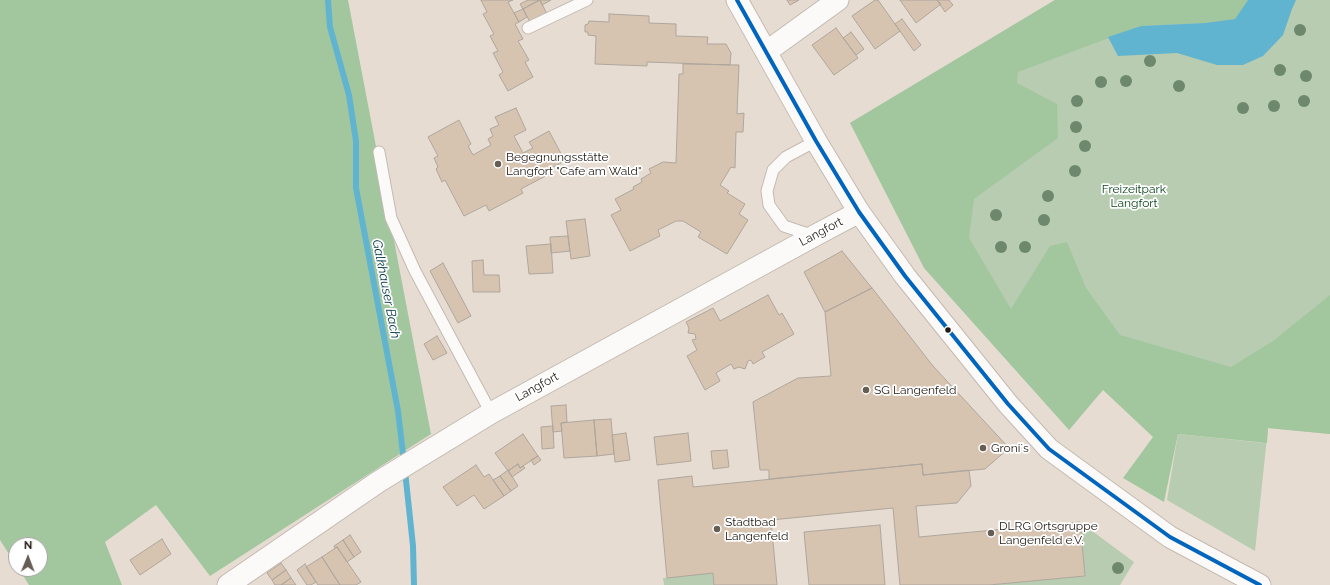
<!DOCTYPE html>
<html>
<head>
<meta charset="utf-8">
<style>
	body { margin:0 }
	#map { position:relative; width:1330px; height:585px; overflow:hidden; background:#e7dcd1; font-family:Raleway,sans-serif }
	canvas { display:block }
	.north { position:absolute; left:8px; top:537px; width:40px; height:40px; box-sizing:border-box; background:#fff; border:1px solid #a6a3a0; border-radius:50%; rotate:1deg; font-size:11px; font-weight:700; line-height:16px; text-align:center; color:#201912 }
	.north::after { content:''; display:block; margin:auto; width:14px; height:18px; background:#665d55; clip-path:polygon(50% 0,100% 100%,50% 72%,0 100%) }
</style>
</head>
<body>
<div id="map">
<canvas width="1330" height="585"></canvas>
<div class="north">N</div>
</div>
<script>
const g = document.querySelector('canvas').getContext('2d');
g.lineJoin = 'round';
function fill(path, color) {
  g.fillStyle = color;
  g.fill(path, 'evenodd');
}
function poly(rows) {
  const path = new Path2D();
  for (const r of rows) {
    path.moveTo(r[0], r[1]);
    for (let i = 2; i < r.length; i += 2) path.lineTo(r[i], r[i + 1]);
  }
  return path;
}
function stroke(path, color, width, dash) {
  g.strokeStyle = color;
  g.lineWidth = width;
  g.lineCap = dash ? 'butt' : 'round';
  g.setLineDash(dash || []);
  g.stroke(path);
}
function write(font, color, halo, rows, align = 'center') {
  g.font = font + ' Raleway,sans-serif';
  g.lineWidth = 3.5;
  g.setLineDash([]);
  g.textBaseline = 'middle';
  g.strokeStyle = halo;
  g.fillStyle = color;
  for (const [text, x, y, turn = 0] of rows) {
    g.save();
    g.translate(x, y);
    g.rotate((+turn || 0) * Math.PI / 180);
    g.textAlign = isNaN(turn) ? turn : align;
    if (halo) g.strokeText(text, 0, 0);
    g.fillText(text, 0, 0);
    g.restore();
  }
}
const green = poly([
	[1055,0,1330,0,1330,434,1268,428,1255,551,1167,500,1178,434,1264,443,1103,389,1069,430,850,123],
	[1080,522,1134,562,1120,585,989,585,1085,576],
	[713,573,714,585,664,585,663,578]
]);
const forest = poly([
	[0,0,348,0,431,434,210,576,156,505,105,542,122,585,29,585,19,569,40,569,40,545,16,545,16,565,0,540],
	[1055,0,1248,0,1235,19,1205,23,1141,26,1018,72,1017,83,1057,104,1058,138,974,199,969,238,1011,309,1050,246,1067,242,1086,288,1120,335,1231,367,1273,341,1330,295,1330,434,1268,428,1267,443,1178,434,1164,502,1123,478,1153,437,1103,390,1069,430,924,268,850,123]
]);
const water = poly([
	[1248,0,1296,0,1292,9,1283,35,1263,56,1243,65,1217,65,1177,53,1118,56,1108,37,1141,26,1205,23,1235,19]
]);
const stream = poly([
	[328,0,330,27,349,95,356,141,356,188,398,411,404,462],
	[405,471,413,546,414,585]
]);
const building = poly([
	[481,0,513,0,508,2,519,22,515,24,523,39,518,41,529,60,525,62,533,77,508,91,499,75,503,72,493,53,498,51,490,36,494,34,483,14,487,12,481,0],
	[528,0,539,0,523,9,520,4,528,0],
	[540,0,551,0,542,5,540,0],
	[540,0,547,14,530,22,523,9,540,0],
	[787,0,799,0,790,5,787,0],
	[875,0,878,0,900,31,875,49,852,16,875,0],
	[900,0,937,0,941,4,916,23,900,0],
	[937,0,949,0,953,5,945,12,937,0],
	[523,9,527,17,519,22,514,13,523,9],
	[609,14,649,16,649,23,676,24,676,36,708,37,707,44,726,44,731,53,730,65,647,62,647,66,595,64,596,36,588,35,588,32,585,32,585,25,588,24,589,21,609,22,609,14],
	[902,19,921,45,914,51,895,24,902,19],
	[836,28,858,58,834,75,812,45,836,28],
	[851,32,864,49,856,55,843,38,851,32],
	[683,64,739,65,737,114,744,113,743,132,736,132,735,168,731,167,720,185,729,191,727,193,745,204,739,214,748,220,727,254,698,237,701,232,683,221,676,221,658,230,660,236,630,251,611,215,621,210,615,199,634,189,633,187,642,182,641,179,651,173,649,169,663,162,676,163,679,74,683,74,683,64],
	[516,108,526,130,514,136,523,153,533,148,529,142,549,131,565,161,551,168,553,172,521,189,523,193,489,211,486,205,464,216,445,180,442,182,436,169,438,167,434,158,438,156,428,137,459,120,471,144,468,146,473,155,491,145,488,139,493,136,490,129,499,125,495,117,516,108],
	[585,219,590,256,571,259,566,221,585,219],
	[568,236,570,251,551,253,550,237,568,236],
	[551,244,553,273,529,274,526,246,551,244],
	[842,251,872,288,825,312,804,272,842,251],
	[483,260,484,275,499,275,500,292,473,292,472,261,483,260],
	[443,263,471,316,458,323,430,271,443,263],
	[872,288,933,366,1009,448,985,469,923,475,922,464,769,479,769,470,760,470,753,402,798,378,831,376,825,312,872,288],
	[768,295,779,315,782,313,794,334,762,352,765,357,753,364,751,360,748,361,745,369,739,367,734,369,731,364,716,373,720,381,705,390,687,356,697,350,692,340,696,339,695,334,688,333,689,328,686,322,713,308,720,321,768,295],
	[437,336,447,353,433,360,424,344,437,336],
	[566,405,567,422,561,423,562,431,553,432,551,406,566,405],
	[611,419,614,454,597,456,594,420,611,419],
	[594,420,597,456,564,458,561,423,594,420],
	[553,426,554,448,542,449,541,427,553,426],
	[626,433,630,460,615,462,612,435,626,433],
	[688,433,691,461,657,465,654,437,688,433],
	[523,434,538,456,520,468,518,464,508,471,495,453,523,434],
	[727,450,729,467,713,469,711,451,727,450],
	[538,456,541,460,534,465,531,460,538,456],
	[518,464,520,468,523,466,525,468,512,477,508,471,518,464],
	[922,464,923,475,969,470,971,486,957,503,916,506,919,537,1080,522,1085,576,989,585,900,585,893,508,771,520,777,585,714,585,713,573,667,578,658,480,692,476,693,487,922,464],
	[476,465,484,477,489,474,504,496,484,509,474,495,457,506,443,487,476,465],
	[508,470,518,486,511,491,500,476,508,470],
	[500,476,511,491,504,496,493,480,500,476],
	[880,525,885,585,809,585,804,532,880,525],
	[350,535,361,552,354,557,343,540,350,535],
	[162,539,171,554,140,575,130,560,162,539],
	[343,540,354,557,347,562,337,547,335,548,334,546,343,540],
	[337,547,361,582,356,585,340,585,322,557,337,547],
	[322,557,340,585,318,585,306,567,322,557],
	[281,563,286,570,272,580,267,573,281,563],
	[305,564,316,582,311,585,307,585,297,570,305,564],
	[286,570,291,578,281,585,275,585,272,580,286,570],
	[291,578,296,585,281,585,291,578]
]);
const service = poly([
	[528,28,587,0],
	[379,152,391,218,415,271,491,413],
	[814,236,784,226,769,205,767,191,773,170,786,157,816,141]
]);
const minor = poly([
	[737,0,816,141,859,212,905,276,1008,404,1049,449,1170,537,1260,585],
	[766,52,838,0],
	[228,585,378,482,491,413,814,236,859,212]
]);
const bus1 = poly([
	[737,0,816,141,859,212,905,276,1008,404,1049,449,1170,537,1260,585]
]);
const trees = [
	[1300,30],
	[1150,61],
	[1280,70],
	[1306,76],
	[1126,81],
	[1101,82],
	[1179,86],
	[1077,101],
	[1304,101],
	[1274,106],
	[1243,108],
	[1076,127],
	[1085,146],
	[1075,171],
	[1048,196],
	[996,215],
	[1044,220],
	[1001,247],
	[1025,247],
	[1118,568]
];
const markers = [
	[498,164,4,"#665d55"],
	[948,330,3.5,"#201912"],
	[866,390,4,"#665d55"],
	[983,448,4,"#665d55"],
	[717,529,4,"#665d55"],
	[991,533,4,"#665d55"]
];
const poiNames = [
	["Begegnungsstätte",506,157],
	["Langfort \"Cafe am Wald\"",506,171],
	["SG Langenfeld",874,390],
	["Groni´s",991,448],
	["Stadtbad",725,522],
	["Langenfeld",725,536],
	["DLRG Ortsgruppe",999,526],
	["Langenfeld e.V.",999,540]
];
const parkNames = [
	["Freizeitpark",1134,189],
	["Langfort",1134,203]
];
const streetNames = [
	["Langfort",821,232,-28],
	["Langfort",537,387,-29]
];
const waterNames = [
	["Galkhauser Bach",386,289,79]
];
fill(green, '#b7ccb0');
fill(forest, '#a2c79f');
fill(water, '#61b4d0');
stroke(stream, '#61b4d0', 6);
fill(building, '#d6c4b1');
stroke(building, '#aea69d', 1);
stroke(service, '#c3bab2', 13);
stroke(minor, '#c3bab2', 23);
stroke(service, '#fbfaf8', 11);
stroke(minor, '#fbfaf8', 21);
stroke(bus1, '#0065bd', 4);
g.fillStyle = '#6d886c';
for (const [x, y] of trees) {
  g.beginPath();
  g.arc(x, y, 6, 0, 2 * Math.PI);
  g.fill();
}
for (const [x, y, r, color] of markers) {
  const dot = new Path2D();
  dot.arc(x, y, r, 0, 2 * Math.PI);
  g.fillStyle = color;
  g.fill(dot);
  stroke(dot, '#fff', 1.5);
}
write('12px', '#201912', '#fff', poiNames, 'left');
write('12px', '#0a441a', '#fff', parkNames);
write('12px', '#201912', '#fff', streetNames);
write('italic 13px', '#003447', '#fff', waterNames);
</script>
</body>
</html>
